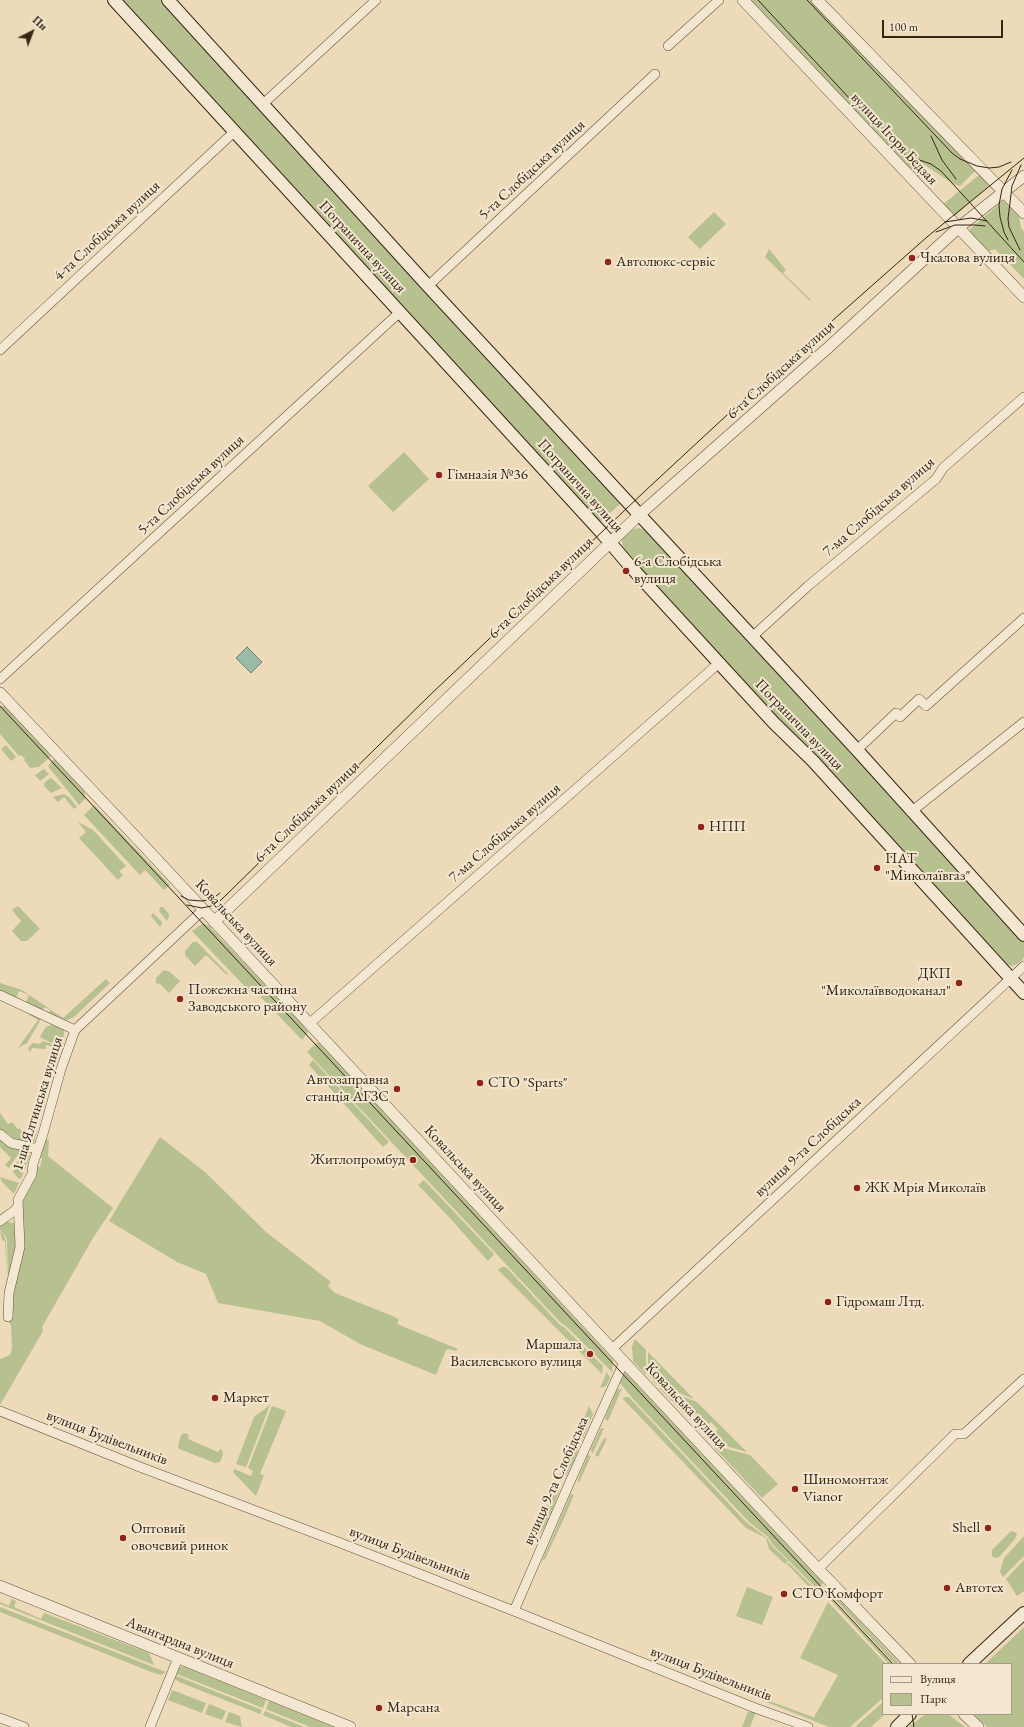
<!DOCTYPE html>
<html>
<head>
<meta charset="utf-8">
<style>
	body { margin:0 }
	#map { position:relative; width:1024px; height:1727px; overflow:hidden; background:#eddab8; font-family:"EB Garamond",serif }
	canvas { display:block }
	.legend { position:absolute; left:882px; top:1663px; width:130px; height:52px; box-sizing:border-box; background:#f3e7d1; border:1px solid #a89985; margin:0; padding:5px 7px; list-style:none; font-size:12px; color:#372514 }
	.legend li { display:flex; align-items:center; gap:8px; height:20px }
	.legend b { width:20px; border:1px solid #a89985 }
	.north { position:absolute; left:12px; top:12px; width:40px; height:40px; -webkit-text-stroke:3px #f3e7d1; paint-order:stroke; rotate:42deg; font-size:11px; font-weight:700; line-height:16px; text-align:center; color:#372514 }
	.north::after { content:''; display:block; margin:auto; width:14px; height:18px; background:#372514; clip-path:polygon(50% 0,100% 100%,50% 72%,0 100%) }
	.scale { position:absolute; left:882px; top:20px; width:121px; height:18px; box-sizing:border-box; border:2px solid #372514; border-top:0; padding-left:5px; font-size:12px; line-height:14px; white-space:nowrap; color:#372514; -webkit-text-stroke:3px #f3e7d1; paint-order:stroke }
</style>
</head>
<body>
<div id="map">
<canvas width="1024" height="1727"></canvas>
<ul class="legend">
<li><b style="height:5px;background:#f3e7d1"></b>Вулиця</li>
<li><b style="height:11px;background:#b7c08f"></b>Парк</li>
</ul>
<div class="north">Пн</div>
<div class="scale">100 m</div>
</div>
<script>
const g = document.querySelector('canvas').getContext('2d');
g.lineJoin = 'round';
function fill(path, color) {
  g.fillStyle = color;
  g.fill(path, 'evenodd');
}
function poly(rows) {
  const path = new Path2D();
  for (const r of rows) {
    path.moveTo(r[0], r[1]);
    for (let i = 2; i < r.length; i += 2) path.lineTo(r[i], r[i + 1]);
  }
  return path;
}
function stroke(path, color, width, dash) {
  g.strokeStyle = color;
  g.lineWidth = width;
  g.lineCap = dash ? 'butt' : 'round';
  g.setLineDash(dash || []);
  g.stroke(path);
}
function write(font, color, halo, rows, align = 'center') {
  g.font = font + ' "EB Garamond",serif';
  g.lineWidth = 4;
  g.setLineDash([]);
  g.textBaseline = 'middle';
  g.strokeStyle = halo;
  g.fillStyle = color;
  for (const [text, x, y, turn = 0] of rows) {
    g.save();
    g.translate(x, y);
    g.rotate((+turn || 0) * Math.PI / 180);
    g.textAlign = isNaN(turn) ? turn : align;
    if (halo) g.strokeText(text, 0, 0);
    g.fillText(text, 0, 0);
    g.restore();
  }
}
const green = poly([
	[120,0,160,0,621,503,599,523],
	[749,0,811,0,975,171,960,186,953,184,922,163,919,179],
	[979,175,989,186,954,217,941,206],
	[1003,201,1019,217,1021,228,1024,232,1024,279,995,249,986,252,970,232,970,229],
	[714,212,726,224,700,249,688,237],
	[769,249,786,270,783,273,811,300,810,301,765,257],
	[404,452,429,479,393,512,368,486],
	[639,528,647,531,1024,941,1024,957,1022,960,1017,964,1012,966,1007,965,1002,962,623,551,622,539,633,529],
	[4,706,51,756,39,767,30,768,24,760,25,759,21,755,19,756,0,734,0,707],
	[6,745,16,757,11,761,1,749],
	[54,759,85,792,85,799,79,805,48,766],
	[44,769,49,774,40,781,35,775],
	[51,778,62,788,51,793,44,786,45,782],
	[64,794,69,797,77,807,74,809,64,797,58,802,53,797],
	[94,805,170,885,164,890,145,870,140,875,84,815],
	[78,822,93,830,126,866,119,871,123,875,118,880,79,838,86,832],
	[18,906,40,929,27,941,21,941,12,931,21,921,12,910],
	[160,907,163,907,169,914,169,916,167,921,159,911],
	[153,913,162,922,162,924,160,927,151,916],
	[203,923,209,926,305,1027,308,1032,302,1040,255,991,252,994,192,931],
	[193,942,197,942,228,974,227,975,206,955,195,966,185,955,185,951],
	[164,970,170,972,180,981,169,993,159,983,157,985,156,981,156,978],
	[106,979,110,983,75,1016,68,1020,64,1020,48,1014,50,1010,45,1007,41,1011,25,1005,29,995,19,991,15,1000,0,994,0,983,22,990,63,1018],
	[30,1012,41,1019,27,1043,18,1048,38,1020,29,1015],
	[56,1024,64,1030,63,1049,40,1037,45,1028,48,1026],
	[43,1041,58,1046,61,1049,46,1045,46,1049,32,1048,30,1053,29,1049,27,1049,33,1043,39,1044],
	[316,1043,320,1043,613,1360,612,1372,566,1326,561,1323,307,1052],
	[313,1060,389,1142,383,1147,309,1065],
	[0,1113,8,1124,12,1122,17,1128,34,1135,37,1131,34,1142,31,1143,20,1142,0,1129],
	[160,1137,205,1172,266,1232,331,1282,328,1286,335,1293,390,1315,399,1319,397,1324,458,1349,456,1351,448,1349,446,1350,436,1375,360,1344,320,1321,218,1303,206,1274,177,1262,109,1221],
	[0,1138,28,1151,16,1157,9,1168,5,1165,11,1158,0,1147],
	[45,1138,49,1141,48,1156,113,1208,93,1238,42,1327,43,1331,0,1405,0,1359,10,1355,12,1348,11,1325,5,1318,13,1288,19,1208,36,1166,40,1167,42,1158,38,1157],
	[30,1155,21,1179,18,1178,13,1172,14,1166,20,1159],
	[0,1177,19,1183,14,1194,2,1182],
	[424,1180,494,1254,488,1261,448,1216,418,1185],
	[4,1221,18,1224,18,1250,8,1280,7,1240,5,1235,0,1230,0,1223],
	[0,1231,4,1235,6,1241,7,1280,5,1241,2,1240],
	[502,1267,506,1267,560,1325,564,1327,603,1366,602,1374,498,1270],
	[635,1339,646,1350,646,1375,633,1361,632,1347],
	[648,1352,694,1399,656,1384,648,1375],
	[607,1372,610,1378,606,1386,600,1388],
	[626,1373,823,1583,818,1590,773,1545,768,1537,749,1522,633,1399,620,1383,624,1374],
	[658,1387,697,1402,747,1452,712,1442,709,1439,718,1429,711,1422,709,1424,699,1414,685,1414],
	[622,1388,608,1421,606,1420,605,1418,617,1390],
	[624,1397,629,1397,746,1522,767,1538,772,1546,788,1561,785,1564,769,1549,766,1538,746,1528,623,1399],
	[270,1405,246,1467,236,1464,254,1417],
	[272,1406,286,1411,260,1474,264,1475,256,1496,233,1472,234,1469,251,1476,253,1471,248,1468],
	[589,1406,593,1414,583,1438,581,1439,576,1437],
	[601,1428,604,1428,593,1453,592,1453,591,1449],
	[185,1433,189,1435,188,1439,218,1452,220,1449,222,1450,223,1454,220,1462,215,1463,179,1449,178,1446,181,1435],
	[604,1438,607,1439,598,1457,595,1455],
	[574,1443,579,1447,574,1460,566,1476,559,1476],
	[712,1445,750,1455,778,1484,762,1498],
	[588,1455,591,1456,579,1483,578,1479],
	[554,1491,559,1491,547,1524,539,1535,535,1533],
	[571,1494,574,1495,565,1516,545,1559,542,1561],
	[1011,1531,1017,1533,1015,1539,999,1557,994,1558,992,1556,992,1550],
	[1024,1536,1024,1556,1003,1577,1000,1572,1004,1558],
	[1024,1560,1024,1591,1017,1596,1006,1579],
	[788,1562,816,1590,817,1592,815,1593,787,1564],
	[747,1587,773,1597,762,1625,736,1616],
	[832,1592,897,1661,899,1664,895,1664,829,1593],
	[827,1594,879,1649,892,1664,889,1664,826,1595],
	[12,1599,16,1601,14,1607,41,1619,44,1613,149,1653,154,1665,0,1604,0,1602,9,1606],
	[828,1602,886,1664,883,1664,883,1698,850,1727,829,1727,764,1701,764,1699,813,1717,813,1719,838,1675,800,1658],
	[0,1607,166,1672,161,1675,154,1673,0,1612],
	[1024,1627,1024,1727,987,1727,974,1714,1011,1714,1011,1664,985,1664],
	[180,1667,185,1667,266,1700,263,1708,174,1673],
	[174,1675,262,1710,260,1714,179,1682,174,1678],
	[172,1690,206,1703,202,1713,168,1700],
	[269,1701,326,1724,335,1727,310,1727,266,1709],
	[883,1702,883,1714,885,1714,871,1727,855,1727],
	[209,1704,226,1711,222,1720,205,1714],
	[265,1711,304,1727,291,1727,263,1715],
	[229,1712,240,1716,242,1727,225,1722],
	[748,1712,756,1712,750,1727,742,1727],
	[926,1714,948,1714,965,1727,908,1727]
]);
const water = poly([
	[247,647,262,662,251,673,236,658,247,647]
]);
const minor = poly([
	[668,46,719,0],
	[263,104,376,0],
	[428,286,655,74],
	[0,350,234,132],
	[752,637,808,586,936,479,943,468,1024,397],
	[0,679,400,312],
	[857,750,896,713,900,717,919,699,926,706,1024,618],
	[911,812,1024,722],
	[0,995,75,1030],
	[309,1024,719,663],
	[0,1134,11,1143,38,1149],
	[0,1221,14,1211,18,1206],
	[8,1317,9,1293,20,1247,18,1200,32,1174,33,1164,43,1134,61,1069,75,1030,203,910],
	[612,1349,1024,966],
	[0,1411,140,1467,338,1542,514,1611,755,1708,808,1727],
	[818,1569,955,1434,964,1434,1024,1379],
	[514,1611,569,1484,624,1362],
	[0,1718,24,1727],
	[150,1727,178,1658]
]);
const tertiary = poly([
	[743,0,1024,297],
	[817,0,1024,213],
	[0,693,146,848,624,1362,818,1569,910,1664],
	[214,922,639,515,830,346,958,228,1024,176],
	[0,1586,350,1727],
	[964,1714,978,1727]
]);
const secondary = poly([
	[114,0,601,532,630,566,774,723,813,761,1024,993],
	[168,0,428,286,857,750,1024,935],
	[969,1664,1024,1613],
	[897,1727,910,1714]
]);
const tram = poly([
	[758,0,890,142,905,155,931,164,941,171,1024,262],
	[807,0,952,153,960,159,977,166,989,168,999,167,1011,162],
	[931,136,942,160,956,179],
	[945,222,971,218,987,221],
	[936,232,955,225,975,225,985,226],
	[1008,240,1004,232,1000,217,999,205,1002,189,1012,170],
	[1020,250,1009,227,1008,219,1012,186,1021,165],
	[0,706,893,1664],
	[181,896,189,900,202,901,212,899,220,893],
	[187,905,202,908,211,906,221,900,430,695,645,491,755,389,927,237,1024,158],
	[912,1714,914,1727]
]);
const markers = [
	[912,258,4,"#8f2418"],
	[608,262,4,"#8f2418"],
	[439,475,4,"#8f2418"],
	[626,571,4,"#8f2418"],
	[701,827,4,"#8f2418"],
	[877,868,4,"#8f2418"],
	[959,983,4,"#8f2418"],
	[180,999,4,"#8f2418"],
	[480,1083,4,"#8f2418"],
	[397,1089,4,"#8f2418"],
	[413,1160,4,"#8f2418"],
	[857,1188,4,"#8f2418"],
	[828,1302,4,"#8f2418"],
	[590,1354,4,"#8f2418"],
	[215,1398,4,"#8f2418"],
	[795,1489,4,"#8f2418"],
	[988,1528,4,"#8f2418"],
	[123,1538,4,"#8f2418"],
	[947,1588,4,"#8f2418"],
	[784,1594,4,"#8f2418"],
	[379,1708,4,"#8f2418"]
];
const streetNames = [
	["вулиця Ігоря Бедзая",894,139,47],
	["5-та Слобідська вулиця",532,170,-43],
	["4-та Слобідська вулиця",107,231,-43],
	["Погранична вулиця",362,247,47],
	["6-та Слобідська вулиця",781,370,-42],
	["5-та Слобідська вулиця",191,485,-43],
	["Погранична вулиця",580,486,48],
	["7-ма Слобідська вулиця",879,507,-41],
	["6-та Слобідська вулиця",541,588,-44],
	["Погранична вулиця",799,725,46],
	["6-та Слобідська вулиця",307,812,-44],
	["7-ма Слобідська вулиця",505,833,-41],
	["Ковальська вулиця",236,923,47],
	["1-ша Ялтинська вулиця",38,1104,-73],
	["вулиця 9-та Слобідська",808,1147,-43],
	["Ковальська вулиця",465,1169,47],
	["Ковальська вулиця",686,1406,47],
	["вулиця Будівельників",107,1438,21],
	["вулиця 9-та Слобідська",556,1481,-66],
	["вулиця Будівельників",410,1554,21],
	["Авангардна вулиця",180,1643,22],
	["вулиця Будівельників",711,1674,21]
];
const poiNames = [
	["Чкалова вулиця",920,258],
	["Автолюкс-сервіс",616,262],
	["Гімназія №36",447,475],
	["6-а Слобідська",634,562],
	["вулиця",634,579],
	["НПП",709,827],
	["ПАТ",885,859],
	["\"Миколаївгаз\"",885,876],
	["ДКП",951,974,"right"],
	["\"Миколаївводоканал\"",951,991,"right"],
	["Пожежна частина",188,990],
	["Заводського району",188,1007],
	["Автозаправна",389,1080,"right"],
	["станція АГЗС",389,1097,"right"],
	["СТО \"Sparts\"",488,1083],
	["Житлопромбуд",405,1160,"right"],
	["ЖК Мрія Миколаїв",865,1188],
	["Гідромаш Лтд.",836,1302],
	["Маршала",582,1345,"right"],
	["Василевського вулиця",582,1362,"right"],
	["Маркет",223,1398],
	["Шиномонтаж",803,1480],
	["Vianor",803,1497],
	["Shell",980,1528,"right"],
	["Оптовий",131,1529],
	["овочевий ринок",131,1546],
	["Автотех",955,1588],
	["СТО Комфорт",792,1594],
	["Марсана",387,1708]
];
fill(green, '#b7c08f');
fill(water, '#9abba8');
stroke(water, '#727f6d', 1);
stroke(minor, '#64523d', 10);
stroke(tertiary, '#64523d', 12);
stroke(secondary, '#372514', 14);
stroke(minor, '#f3e7d1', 9);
stroke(tertiary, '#f3e7d1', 11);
stroke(secondary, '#f3e7d1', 12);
stroke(tram, '#372514', 1);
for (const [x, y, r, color] of markers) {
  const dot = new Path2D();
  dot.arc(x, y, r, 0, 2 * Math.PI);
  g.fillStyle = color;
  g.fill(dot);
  stroke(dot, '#f3e7d1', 1.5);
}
write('15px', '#372514', '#f3e7d1', streetNames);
write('15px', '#372514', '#f3e7d1', poiNames, 'left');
</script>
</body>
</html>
